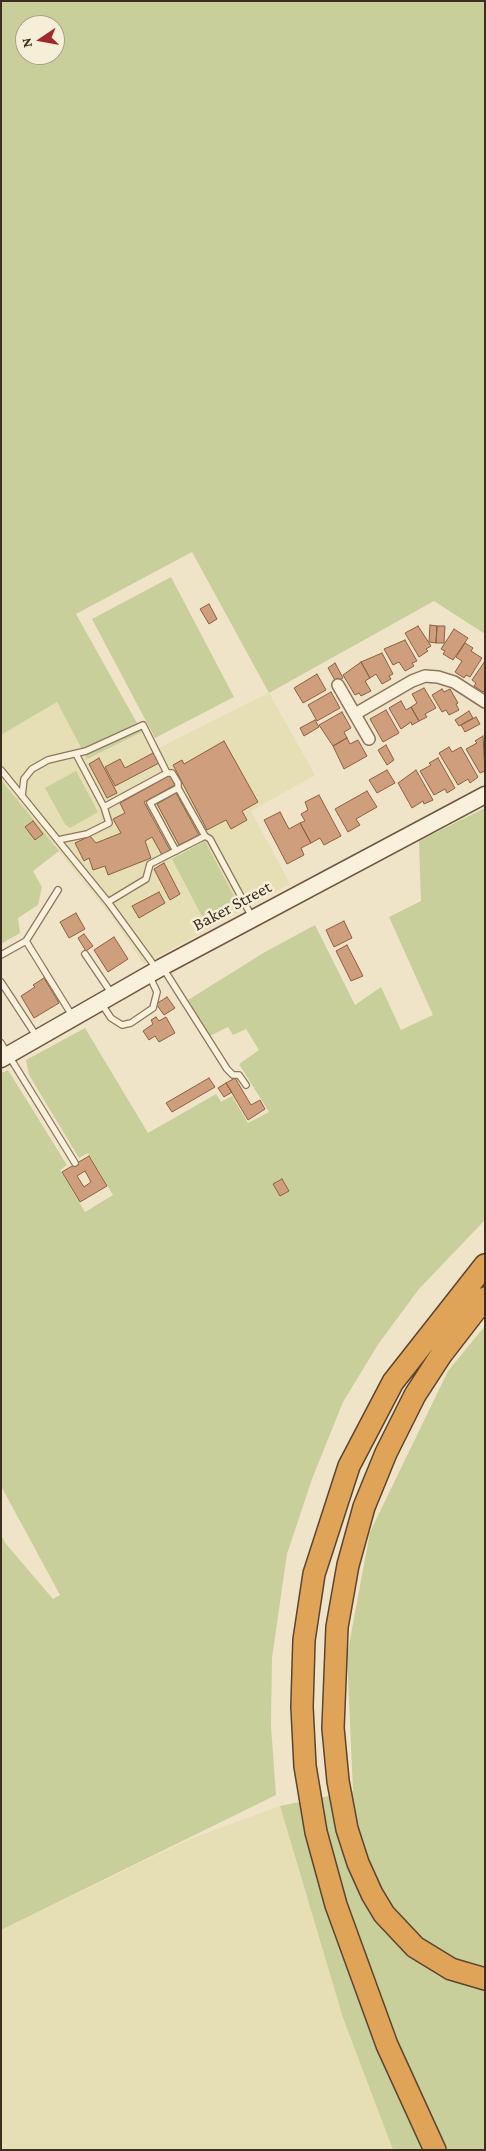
<!DOCTYPE html>
<html>
<head>
<meta charset="utf-8">
<style>
	body { margin:0 }
	#map { position:relative; width:486px; height:2151px; overflow:hidden; background:#f0e4c8; font-family:"Crimson Pro",serif }
	canvas { display:block }
	.frame { position:absolute; inset:0; border:2px solid #3d2e20; pointer-events:none }
	.north { position:absolute; left:15px; top:15px; width:50px; height:50px; box-sizing:border-box; background:#f7eed8; border:1px solid #ada18e; border-radius:50%; rotate:258deg; font-size:14px; font-weight:700; line-height:20px; text-align:center; color:#3d2e20 }
	.north::after { content:''; display:block; margin:auto; width:18px; height:22px; background:#9e2a2b; clip-path:polygon(50% 0,100% 100%,50% 72%,0 100%) }
</style>
</head>
<body>
<div id="map">
<canvas width="486" height="2151"></canvas>
<div class="frame"></div>
<div class="north">N</div>
</div>
<script>
const g = document.querySelector('canvas').getContext('2d');
g.lineJoin = 'round';
function fill(path, color) {
  g.fillStyle = color;
  g.fill(path, 'evenodd');
}
function poly(rows) {
  const path = new Path2D();
  for (const r of rows) {
    path.moveTo(r[0], r[1]);
    for (let i = 2; i < r.length; i += 2) path.lineTo(r[i], r[i + 1]);
  }
  return path;
}
function stroke(path, color, width, dash) {
  g.strokeStyle = color;
  g.lineWidth = width;
  g.lineCap = dash ? 'butt' : 'round';
  g.setLineDash(dash || []);
  g.stroke(path);
}
function write(font, color, halo, rows, align = 'center') {
  g.font = font + ' "Crimson Pro",serif';
  g.lineWidth = 5;
  g.setLineDash([]);
  g.textBaseline = 'middle';
  g.strokeStyle = halo;
  g.fillStyle = color;
  for (const [text, x, y, turn = 0] of rows) {
    g.save();
    g.translate(x, y);
    g.rotate((+turn || 0) * Math.PI / 180);
    g.textAlign = isNaN(turn) ? turn : align;
    if (halo) g.strokeText(text, 0, 0);
    g.fillText(text, 0, 0);
    g.restore();
  }
}
const farmland = poly([
	[269,693,315,775,251,811,290,884,144,964,112,917,1,780,1,735,57,702,87,759,142,732,153,751],
	[280,1806,343,2018,393,2150,1,2150,1,1930,190,1839]
]);
const green = poly([
	[1,1,485,1,485,634,434,601,269,693,192,552,76,614,142,732,87,759,57,702,1,735],
	[25,25,55,25,55,55,25,55],
	[171,577,234,697,155,738,92,619],
	[76,771,98,812,70,828,65,824,45,788],
	[1,780,59,851,33,871,42,887,38,905,18,918,20,933,1,944],
	[485,808,485,1220,419,1289,379,1343,343,1402,312,1479,287,1554,272,1658,271,1726,276,1795,1,1930,1,1535,6,1544,53,1599,60,1595,1,1486,1,1073,8,1070,67,1165,60,1170,85,1212,113,1195,88,1153,79,1158,29,1075,26,1060,85,1028,148,1133,216,1094,221,1102,232,1096,248,1123,269,1112,239,1064,259,1050,246,1029,233,1035,228,1027,210,1036,188,1000,265,952,315,925,355,1005,381,987,401,1030,433,1015,389,917,421,901,419,841],
	[205,841,238,904,205,922,172,859],
	[485,1326,485,2150,393,2150,343,2018,280,1806,353,1791,347,1656,370,1532,448,1371]
]);
const building = poly([
	[209,604,217,619,209,624,200,609,209,604],
	[430,625,437,626,436,643,429,642,430,625],
	[418,626,431,646,426,649,428,651,419,657,405,633,418,626],
	[437,626,445,626,444,643,436,643,437,626],
	[454,629,468,638,453,660,443,654,445,651,441,649,454,629],
	[405,640,417,661,412,663,414,666,405,671,399,662,393,665,384,649,405,640],
	[465,643,473,648,471,651,482,658,470,677,466,675,464,678,455,672,462,661,456,657,465,643],
	[382,653,393,674,389,676,391,679,382,684,376,674,370,678,361,662,382,653],
	[485,661,485,690,483,692,474,686,476,683,472,680,485,661],
	[361,662,370,678,365,681,371,691,361,696,359,693,355,695,343,675,361,662],
	[335,663,343,678,336,682,328,668,335,663],
	[317,674,326,690,303,703,294,688,317,674],
	[424,688,436,708,425,714,427,717,419,721,411,707,417,703,412,694,424,688],
	[442,689,444,692,450,689,458,703,456,704,459,710,449,715,446,710,442,712,432,695,442,689],
	[331,692,340,708,317,721,308,705,331,692],
	[401,701,406,710,411,707,419,721,412,725,411,722,401,729,389,708,401,701],
	[386,710,399,733,383,742,370,719,386,710],
	[469,711,473,718,459,726,455,720,469,711],
	[342,712,351,728,344,732,347,738,333,746,319,725,342,712],
	[476,717,480,724,465,732,461,725,476,717],
	[315,720,319,727,304,736,300,728,315,720],
	[483,736,485,771,480,773,466,749,477,743,475,741,483,736],
	[347,738,350,744,358,740,367,756,344,769,333,746,347,738],
	[224,741,258,802,242,811,247,820,231,829,226,820,207,830,173,765,182,760,184,764,224,741],
	[386,745,394,760,387,765,378,750,386,745],
	[449,747,452,752,461,747,478,777,470,783,468,779,458,785,439,753,449,747],
	[153,753,159,763,115,786,105,767,120,759,125,768,153,753],
	[99,758,117,793,107,798,89,764,99,758],
	[438,758,455,788,447,793,445,789,434,795,420,771,431,765,429,763,438,758],
	[387,770,395,783,377,793,369,780,387,770],
	[416,770,433,800,424,804,423,801,412,808,398,783,416,770],
	[170,775,175,785,144,802,170,850,162,855,152,837,145,841,151,858,108,875,105,866,93,870,89,858,84,861,75,843,90,836,96,843,121,833,113,819,125,813,120,803,170,775],
	[367,791,377,807,356,819,360,825,348,832,335,809,367,791],
	[176,793,199,835,179,845,157,804,176,793],
	[319,795,341,836,324,845,320,838,311,843,300,823,305,821,301,814,308,810,305,802,319,795],
	[280,812,289,829,300,823,311,843,301,848,304,855,287,864,264,820,280,812],
	[33,821,43,834,35,840,25,827,33,821],
	[164,863,180,894,170,900,154,869,164,863],
	[159,892,165,903,139,918,132,906,159,892],
	[76,913,85,929,69,938,60,922,76,913],
	[344,921,352,938,334,947,326,930,344,921],
	[84,934,93,946,86,951,78,938,84,934],
	[114,937,128,959,108,972,94,950,114,937],
	[347,945,363,976,351,981,336,951,347,945],
	[44,978,59,1003,34,1018,21,996,35,987,33,985,44,978],
	[167,997,175,1008,164,1015,156,1004,167,997],
	[156,1017,159,1021,166,1017,175,1033,159,1042,155,1036,149,1040,143,1031,153,1024,151,1020,156,1017],
	[209,1078,215,1087,172,1112,166,1103,209,1078],
	[235,1078,251,1105,260,1100,265,1109,248,1120,226,1083,235,1078],
	[226,1083,232,1092,224,1097,218,1088,226,1083],
	[89,1156,107,1186,80,1202,62,1172,89,1156],
	[85,1171,91,1182,84,1187,77,1176,85,1171],
	[282,1179,289,1191,280,1196,273,1184,282,1179]
]);
const lane = poly([
	[76,754,104,807],
	[1,770,108,902,156,968],
	[167,773,172,773,178,783,178,788],
	[22,796,24,779,32,769,48,760,86,751,143,725,167,773,104,807,109,823,87,834,58,840],
	[205,836,210,839,252,917],
	[108,902,146,879,150,864,205,836,178,788,150,803,176,851],
	[26,941,58,890],
	[85,954,112,994],
	[1,955,26,941,73,1017],
	[163,968,227,1069,233,1075,239,1075,246,1085],
	[1,982,37,1037],
	[101,1003,111,1018,122,1025,131,1023,153,1008,157,992,150,977],
	[1,1043,75,1163]
]);
const street = poly([
	[338,685,369,739],
	[355,714,412,681,425,676,438,677,454,682,485,702]
]);
const secondary = poly([
	[1,1059,162,967,485,795]
]);
const highway = poly([
	[485,1298,441,1355,415,1395,386,1453,364,1507,348,1565,337,1627,333,1728,338,1781,347,1829,358,1863,372,1894,384,1914,415,1947,451,1969,485,1979],
	[435,2150,387,2045,336,1905,316,1832,305,1766,302,1707,304,1640,314,1574,349,1466,393,1382,485,1265]
]);
const streetNames = [
	["Baker Street",232,906,-28]
];
fill(farmland, '#e6deb5');
fill(green, '#c9cf9b');
fill(building, '#cf9f7d');
stroke(building, '#8d5f41', 1);
stroke(lane, '#8d765c', 8);
stroke(street, '#8d765c', 14);
stroke(secondary, '#6f573f', 19);
stroke(highway, '#5b4430', 24);
stroke(lane, '#faf1dc', 5.5);
stroke(street, '#faf1dc', 11);
stroke(secondary, '#faf1dc', 16);
stroke(highway, '#e0a458', 21);
write('18px', '#3d2e20', '#f7eed8', streetNames);
</script>
</body>
</html>
